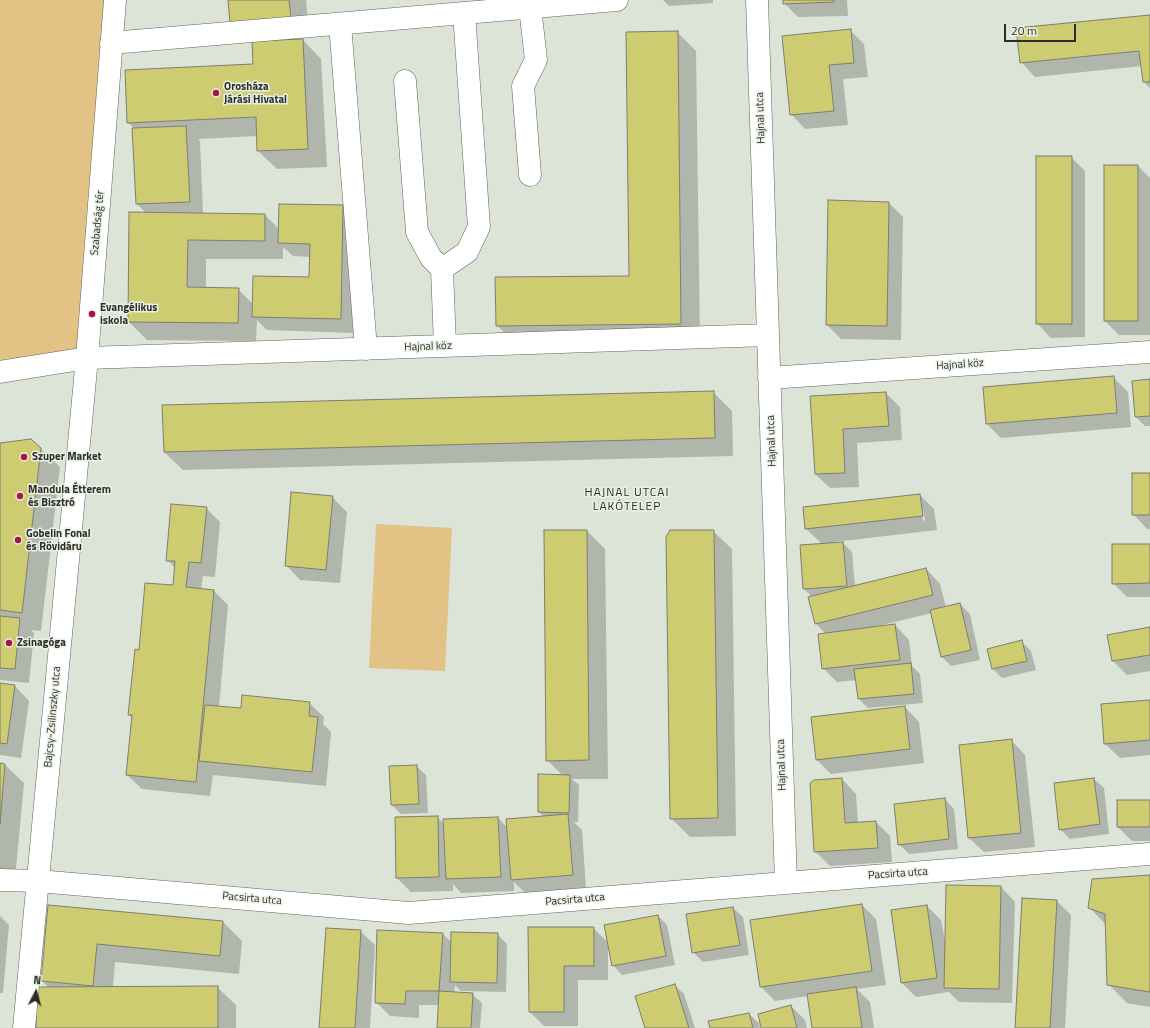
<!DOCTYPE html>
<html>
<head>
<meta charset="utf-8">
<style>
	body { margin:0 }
	#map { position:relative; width:1150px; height:1028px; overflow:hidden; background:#dce4d7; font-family:"Titillium Web",sans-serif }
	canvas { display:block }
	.north { position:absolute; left:16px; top:972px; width:40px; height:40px; -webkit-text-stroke:3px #eaf1e5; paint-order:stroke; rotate:6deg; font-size:11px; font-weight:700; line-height:16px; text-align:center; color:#2b2d29 }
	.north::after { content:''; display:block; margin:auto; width:14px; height:18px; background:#2b2d29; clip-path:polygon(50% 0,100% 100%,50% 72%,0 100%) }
	.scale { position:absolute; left:1004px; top:24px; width:72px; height:18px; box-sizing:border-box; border:2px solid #2b2d29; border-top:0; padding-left:5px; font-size:12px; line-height:14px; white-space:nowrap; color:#2b2d29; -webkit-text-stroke:3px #eaf1e5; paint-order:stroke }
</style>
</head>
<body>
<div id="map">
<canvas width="1150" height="1028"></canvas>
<div class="north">N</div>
<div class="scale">20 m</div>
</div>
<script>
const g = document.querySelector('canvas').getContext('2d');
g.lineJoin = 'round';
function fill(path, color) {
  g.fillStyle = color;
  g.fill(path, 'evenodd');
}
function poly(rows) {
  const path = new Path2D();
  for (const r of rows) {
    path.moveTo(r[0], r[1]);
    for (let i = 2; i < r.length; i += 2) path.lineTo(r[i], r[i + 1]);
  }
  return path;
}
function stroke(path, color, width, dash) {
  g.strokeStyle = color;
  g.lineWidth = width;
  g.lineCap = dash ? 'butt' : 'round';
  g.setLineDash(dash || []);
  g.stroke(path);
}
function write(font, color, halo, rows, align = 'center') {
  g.font = font + ' "Titillium Web",sans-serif';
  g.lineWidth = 3;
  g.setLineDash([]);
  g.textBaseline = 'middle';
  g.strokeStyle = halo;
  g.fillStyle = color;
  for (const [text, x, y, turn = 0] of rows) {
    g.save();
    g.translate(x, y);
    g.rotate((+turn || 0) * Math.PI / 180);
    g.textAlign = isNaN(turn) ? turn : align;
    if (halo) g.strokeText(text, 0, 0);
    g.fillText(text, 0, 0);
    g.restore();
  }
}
const green = poly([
	[0,0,115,0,87,358,0,372],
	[376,524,452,528,445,671,369,668]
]);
const shadow = poly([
	[229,0,306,0,309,36,258,40,303,40,321,59,327,167,277,169,258,151,258,136,198,139,200,141,203,214,265,215,279,229,343,206,357,221,355,333,267,330,257,320,256,341,147,340,129,322,146,213,137,204,135,129,128,122,254,65,253,41],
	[283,247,293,256,311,257,310,278,253,304,238,289,206,289,206,259,283,259],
	[663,0,713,0,713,3,669,6],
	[784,0,847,0,848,16,798,17,784,3],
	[1150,16,1150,88,1144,82,1142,66,1035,77,1021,62],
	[850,30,864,44,868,77,843,79,848,125,805,129,791,114],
	[677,32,696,51,700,342,515,344,497,325,630,277],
	[1071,157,1085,171,1085,337,1051,338,1037,323],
	[1105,166,1138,166,1150,178,1150,335,1119,335,1105,321],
	[889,203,903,217,901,340,841,339,827,325],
	[1113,377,1128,392,1131,427,1001,438,987,424],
	[1150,380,1150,426,1145,426,1136,417,1133,382],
	[713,392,732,411,733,456,183,470,164,452],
	[886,393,900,407,902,440,857,443,859,487,830,488,815,474,811,397],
	[0,444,41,449,60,467,41,631,31,630,34,633,29,683,0,680],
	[1150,474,1150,529,1147,529,1133,514],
	[920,495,934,509,937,530,834,542,834,543,843,543,852,552,855,587,926,569,940,584,946,607,960,604,970,614,980,660,951,666,942,657,932,613,878,626,878,627,895,625,909,640,912,666,920,674,923,703,868,708,859,699,857,680,837,682,823,668,826,634,815,623,812,597,804,589,801,546,822,544,806,529],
	[921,509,923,509,925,520,923,521],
	[332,497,347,512,340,583,300,580,286,565],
	[206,508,220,522,215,577,203,576,201,589,214,591,228,605,219,707,242,709,309,703,324,717,323,724,331,732,326,786,213,775,210,796,142,789,127,775,133,718,129,715,140,651,174,586,175,568,167,560],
	[586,530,605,549,608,779,572,779,579,785,578,822,574,822,582,830,586,889,526,894,514,882,514,891,461,893,453,884,453,891,411,892,397,878,437,817,445,825,498,818,508,828,544,817,539,812,563,776,547,760],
	[713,531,732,549,736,836,690,837,671,818],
	[1150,545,1150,597,1127,597,1113,583],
	[1150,628,1150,671,1127,675,1113,661,1108,635],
	[1022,642,1031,651,1036,670,1002,678,993,669],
	[0,684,15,686,29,701,21,758,0,755],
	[1150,701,1150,755,1120,758,1105,744],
	[905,707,919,722,924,763,831,774,817,760],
	[1011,740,1025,755,1035,847,984,852,969,838,960,746],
	[0,764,5,765,24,783,15,879,0,878],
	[416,766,426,775,428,813,401,814,392,805],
	[842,779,856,794,858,823,876,822,890,836,892,862,830,866,815,851],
	[1094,779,1104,788,1109,834,1070,839,1060,829,1055,784],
	[945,799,954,809,958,849,909,854,899,844],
	[1150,801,1150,841,1132,841,1118,827],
	[1150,876,1150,1007,1127,1003,1108,984,1106,925,1090,908],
	[1001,887,1015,902,1012,1003,959,1002,949,992,916,997,902,983,927,906,941,920,946,946],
	[1057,901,1071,915,1065,1028,1016,1028],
	[862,905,876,919,886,985,857,989,870,1002,874,1028,813,1028,808,996,775,1001,761,987],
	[49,906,223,922,242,941,239,974,115,962,113,988,217,987,236,1005,236,1028,37,1028,49,988,42,981],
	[733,908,743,917,749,955,703,962,693,952],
	[0,916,9,925,3,993,0,993],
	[658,916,667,925,675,965,622,975,613,965,608,945,608,980,578,980,578,1026,544,1026,530,1012,529,928,593,928,609,943],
	[360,931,375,945,370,1028,320,1028],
	[443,934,452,943,497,934,507,944,506,992,461,991,455,985,454,993,472,994,482,1003,480,1028,438,1028,440,1005,419,1005,419,1018,390,1016,376,1002],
	[674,985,684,994,695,1028,646,1028],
	[791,1006,805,1020,807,1028,762,1028],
	[749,1014,759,1023,760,1028,711,1028]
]);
const building = poly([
	[228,0,289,0,291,18,230,23,228,0],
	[783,0,834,0,834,2,783,4,783,0],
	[1150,15,1150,82,1143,82,1139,51,1020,63,1016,28,1150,15],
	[851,29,854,63,829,65,834,111,790,115,782,36,851,29],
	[678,31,681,324,496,326,495,277,629,276,626,32,678,31],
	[303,39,308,149,257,151,256,117,127,123,125,70,253,64,252,41,303,39],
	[186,126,190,202,136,204,132,128,186,126],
	[1036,156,1072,156,1072,324,1036,324,1036,156],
	[1104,165,1138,165,1138,321,1104,321,1104,165],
	[828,200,889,202,887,326,826,325,828,200],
	[279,204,343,205,341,319,252,317,253,276,309,277,310,244,278,243,279,204],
	[129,212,265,214,265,241,188,240,187,287,239,288,238,323,128,322,129,212],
	[1114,376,1117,413,986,424,983,387,1114,376],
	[1150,379,1150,416,1135,417,1132,381,1150,379],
	[714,391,715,438,164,452,162,405,714,391],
	[886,392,889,426,843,429,845,473,815,474,810,396,886,392],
	[31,439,41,448,22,613,0,610,0,443,31,439],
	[1132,473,1150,473,1150,515,1132,515,1132,473],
	[291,492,333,496,326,570,285,566,291,492],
	[920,494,923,516,805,529,803,507,920,494],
	[171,504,207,507,201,563,189,562,186,587,214,590,196,782,126,775,132,715,128,715,135,649,139,650,145,583,173,585,175,561,166,561,171,504],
	[544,530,587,530,589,760,546,761,544,530],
	[670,530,714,530,718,818,670,819,666,537,670,530],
	[843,542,847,586,803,589,800,545,843,542],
	[1112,544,1150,544,1150,583,1112,584,1112,544],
	[926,568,933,595,815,624,808,597,926,568],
	[960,603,971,650,941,657,930,610,960,603],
	[0,616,20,618,15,669,0,668,0,616],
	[895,624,900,660,822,669,818,634,895,624],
	[1150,627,1150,655,1112,661,1107,635,1150,627],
	[1022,640,1027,661,992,669,987,649,1022,640],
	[911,663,914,694,858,699,854,669,911,663],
	[0,683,15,685,7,744,0,743,0,683],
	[242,695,310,702,309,716,318,717,312,772,199,761,205,705,241,708,242,695],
	[1150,700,1150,740,1104,744,1101,704,1150,700],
	[905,706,910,749,816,760,811,717,905,706],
	[1012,739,1021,833,968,838,959,745,1012,739],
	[0,763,5,764,0,824,0,763],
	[417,765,419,804,391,805,389,766,417,765],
	[538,774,570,775,569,813,538,812,538,774],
	[842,778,845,823,876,821,878,848,814,852,810,783,814,780,842,778],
	[1094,778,1100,824,1059,830,1054,783,1094,778],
	[945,798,949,839,898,845,894,804,945,798],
	[1117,800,1150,800,1150,827,1117,827,1117,800],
	[568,814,573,875,511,880,506,819,568,814],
	[438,816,439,877,396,878,395,817,438,816],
	[498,817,501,877,446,879,443,819,498,817],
	[1150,875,1150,992,1107,985,1105,914,1088,908,1092,879,1150,875],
	[946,885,1001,886,999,989,944,988,946,885],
	[1022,898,1057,900,1050,1028,1015,1028,1022,898],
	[862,904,872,971,760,987,750,920,862,904],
	[48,905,223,921,220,956,97,944,93,986,41,981,48,905],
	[927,905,937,978,901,983,891,910,927,905],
	[733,907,740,945,692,953,686,914,733,907],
	[658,915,666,956,612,966,604,925,658,915],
	[528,927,594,927,594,966,564,966,564,1012,529,1012,528,927],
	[326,928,361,930,355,1028,319,1028,326,928],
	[377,930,443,933,439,991,406,991,405,1004,375,1003,377,930],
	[451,932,498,933,497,983,450,982,451,932],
	[675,984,689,1028,645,1028,635,996,675,984],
	[218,986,218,1028,36,1028,36,987,218,986],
	[856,987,862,1028,812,1028,807,994,856,987],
	[439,991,473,993,471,1028,437,1028,439,991],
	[791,1005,797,1028,761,1028,758,1014,791,1005],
	[749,1013,753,1028,710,1028,708,1021,749,1013]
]);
const minor = poly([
	[757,0,786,883],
	[530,7,536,60,523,86,530,175],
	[340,24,366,349],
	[111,43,617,0],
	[405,81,417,232,431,258,442,269],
	[445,346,442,269,467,252,479,227,464,13],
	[0,372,87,358,768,335],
	[769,378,1150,352],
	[0,880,38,881,409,913,1150,854],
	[24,1028,87,358,115,0]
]);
const markers = [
	[216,93,4,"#a91447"],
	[92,314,4,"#a91447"],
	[24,457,4,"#a91447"],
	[20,496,4,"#a91447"],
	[18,540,4,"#a91447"],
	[9,643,4,"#a91447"]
];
const poiNames = [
	["Orosháza",224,87],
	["Járási Hivatal",224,100],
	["Evangélikus",100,308],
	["iskola",100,321],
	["Szuper Market",32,457],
	["Mandula Étterem",28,490],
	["és Bisztró",28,503],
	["Gobelin Fonal",26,534],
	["és Rövidáru",26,547],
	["Zsinagóga",17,643]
];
const streetNames = [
	["Hajnal utca",761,118,-92],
	["Szabadság tér",98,223,-85],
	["Hajnal köz",428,347,-2],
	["Hajnal köz",960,365,-4],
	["Hajnal utca",772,441,-92],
	["Bajcsy-Zsilinszky utca",53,717,-85],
	["Hajnal utca",782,765,-92],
	["Pacsirta utca",898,874,-4],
	["Pacsirta utca",252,899,5],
	["Pacsirta utca",575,900,-5]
];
const neighbourhoodNames = [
	["HAJNAL UTCAI",627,493],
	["LAKÓTELEP",627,507]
];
fill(green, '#e3c385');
fill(shadow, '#0003');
fill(building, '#cecc71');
stroke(building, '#7d7d71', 1);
stroke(minor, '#5f655a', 23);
stroke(minor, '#fff', 22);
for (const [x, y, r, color] of markers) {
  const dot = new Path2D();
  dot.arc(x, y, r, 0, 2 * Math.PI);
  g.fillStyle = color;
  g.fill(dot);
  stroke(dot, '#eaf1e5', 1.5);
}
write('bold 11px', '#2b2d29', '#eaf1e5', poiNames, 'left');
write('11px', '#2b2d29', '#eaf1e5', streetNames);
g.letterSpacing = '1px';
write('12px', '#2b2d29', '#eaf1e5', neighbourhoodNames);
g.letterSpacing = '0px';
</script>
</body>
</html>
